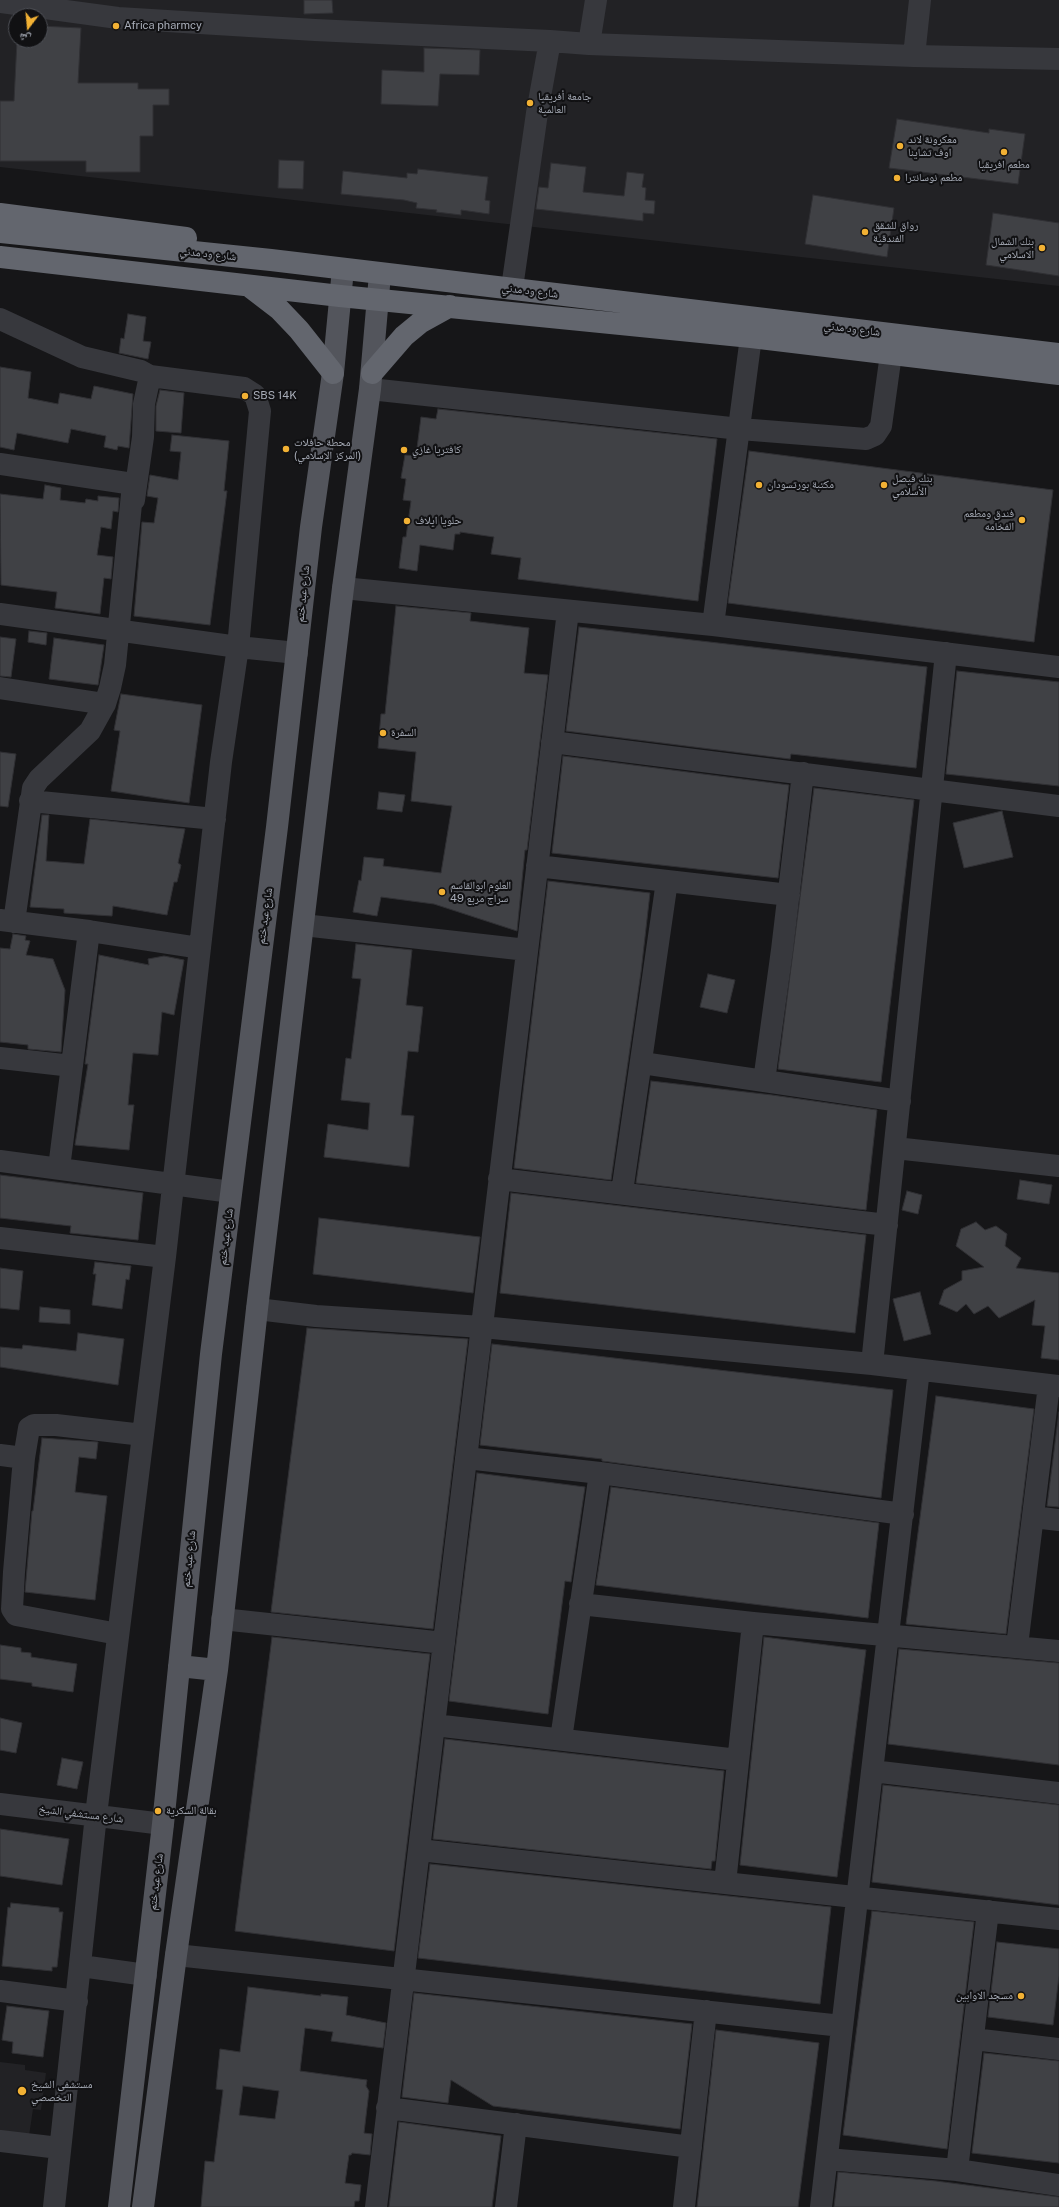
<!DOCTYPE html>
<html>
<head>
<meta charset="utf-8">
<style>
	body { margin:0 }
	#map { position:relative; width:1059px; height:2207px; overflow:hidden; background:#161618; font-family:"Public Sans","Noto Naskh Arabic",sans-serif }
	canvas { display:block }
	.north { position:absolute; left:8px; top:8px; width:40px; height:40px; box-sizing:border-box; background:#111113; border:1px solid #4d4f55; border-radius:50%; rotate:196deg; font-size:11px; font-weight:700; line-height:16px; text-align:center; color:#a8adb8 }
	.north::after { content:''; display:block; margin:auto; width:14px; height:18px; background:#f2b134; clip-path:polygon(50% 0,100% 100%,50% 72%,0 100%) }
</style>
</head>
<body>
<div id="map">
<canvas width="1059" height="2207"></canvas>
<div class="north">ش</div>
</div>
<script>
const g = document.querySelector('canvas').getContext('2d');
g.lineJoin = 'round';
function fill(path, color) {
  g.fillStyle = color;
  g.fill(path, 'evenodd');
}
function poly(rows) {
  const path = new Path2D();
  for (const r of rows) {
    path.moveTo(r[0], r[1]);
    for (let i = 2; i < r.length; i += 2) path.lineTo(r[i], r[i + 1]);
  }
  return path;
}
function stroke(path, color, width, dash) {
  g.strokeStyle = color;
  g.lineWidth = width;
  g.lineCap = dash ? 'butt' : 'round';
  g.setLineDash(dash || []);
  g.stroke(path);
}
function write(font, color, halo, rows, align = 'center') {
  g.font = font + ' "Public Sans","Noto Naskh Arabic",sans-serif';
  g.lineWidth = 4;
  g.setLineDash([]);
  g.textBaseline = 'middle';
  g.strokeStyle = halo;
  g.fillStyle = color;
  for (const [text, x, y, turn = 0] of rows) {
    g.save();
    g.translate(x, y);
    g.rotate((+turn || 0) * Math.PI / 180);
    g.textAlign = isNaN(turn) ? turn : align;
    if (halo) g.strokeText(text, 0, 0);
    g.fillText(text, 0, 0);
    g.restore();
  }
}
const built = poly([
	[0,0,1059,0,1059,286,0,167],
	[16,16,40,16,40,40,16,40],
	[0,2062,25,2065,25,2070,46,2073,41,2110,33,2109,29,2136,0,2133]
]);
const building = poly([
	[304,0,332,0,333,13,304,14,304,0],
	[40,26,81,28,78,83,138,83,138,89,169,89,169,105,153,105,153,136,140,136,140,172,86,172,86,161,0,161,0,101,14,101,17,40,40,40,40,26],
	[424,48,480,50,479,75,440,74,438,106,381,104,382,70,424,72,424,48],
	[897,119,989,133,989,129,1025,134,1018,184,889,168,897,119],
	[279,160,304,161,303,189,278,188,279,160],
	[551,163,586,167,583,192,624,196,627,172,644,174,642,187,646,188,645,200,655,201,654,214,643,213,643,221,536,209,539,187,548,188,551,163],
	[418,169,488,177,485,200,490,201,489,214,461,210,461,215,436,212,437,210,416,208,417,203,404,200,341,194,343,171,407,178,407,173,417,174,418,169],
	[813,195,894,208,887,257,805,244,813,195],
	[993,213,1059,223,1059,276,986,265,993,213],
	[128,314,146,317,143,341,151,342,148,359,119,353,121,338,124,339,128,314],
	[0,367,31,372,28,398,58,404,60,393,91,399,94,386,133,394,129,448,118,446,117,450,104,447,106,436,71,429,68,443,17,433,14,450,0,447,0,367],
	[160,390,184,393,181,433,156,431,156,406,160,390],
	[438,409,717,439,698,601,518,579,521,558,491,554,494,537,460,532,460,534,455,534,453,550,420,545,417,571,399,568,403,537,406,537,411,501,403,500,406,479,401,478,405,455,416,456,421,417,436,419,438,409],
	[172,435,229,441,224,491,227,491,210,625,134,616,142,522,154,523,158,498,147,496,150,475,178,480,181,452,170,451,172,435],
	[749,451,1053,490,1034,642,728,603,749,451],
	[45,485,61,488,60,500,85,503,86,499,98,501,98,496,119,498,118,512,113,511,111,529,101,527,97,555,113,557,111,579,104,578,100,614,55,608,57,592,1,585,0,494,43,499,45,485],
	[396,606,471,613,470,621,529,628,524,673,548,675,527,850,525,850,517,931,434,904,381,897,377,916,353,912,359,880,361,881,364,857,384,859,383,866,441,873,452,806,411,801,416,752,378,748,381,714,385,714,396,606],
	[579,627,927,667,916,768,791,754,790,759,566,731,579,627],
	[29,631,47,633,46,645,28,642,29,631],
	[0,637,16,639,11,677,0,676,0,637],
	[54,638,104,645,98,685,49,679,54,638],
	[957,671,1059,682,1059,786,946,774,957,671],
	[121,694,202,705,189,803,111,791,120,731,114,730,121,694],
	[0,752,16,754,8,807,0,806,0,752],
	[563,756,789,785,778,878,552,853,563,756],
	[814,788,914,800,881,1082,778,1069,814,788],
	[379,792,405,795,402,812,377,809,379,792],
	[1002,811,1013,857,964,868,953,823,1002,811],
	[42,815,49,815,46,861,84,864,90,819,185,829,178,863,181,865,177,882,174,882,167,915,113,906,112,916,64,913,64,909,30,907,42,815],
	[548,881,650,893,641,972,611,1180,514,1168,548,881],
	[13,934,26,936,25,940,30,941,26,955,53,959,65,990,61,1052,28,1049,28,1045,0,1042,0,948,10,949,13,934],
	[356,944,412,950,406,1005,423,1007,418,1052,408,1051,401,1115,414,1116,409,1167,324,1157,328,1124,368,1130,370,1103,341,1100,346,1058,351,1059,361,979,352,978,356,944],
	[99,955,149,965,148,959,164,956,184,960,174,1015,162,1012,158,1055,133,1053,128,1105,134,1105,129,1150,75,1145,88,1064,85,1064,99,955],
	[708,974,735,980,727,1013,700,1007,708,974],
	[651,1081,772,1095,877,1110,866,1210,636,1183,651,1081],
	[0,1175,143,1193,138,1240,70,1233,71,1226,0,1218,0,1175],
	[1020,1180,1052,1185,1049,1204,1017,1199,1020,1180],
	[907,1191,922,1195,918,1214,902,1210,907,1191],
	[511,1193,866,1235,855,1333,500,1293,511,1193],
	[319,1218,480,1237,473,1293,313,1274,319,1218],
	[976,1222,985,1230,996,1226,1007,1234,1005,1246,1021,1258,1016,1268,1059,1273,1059,1360,1041,1358,1045,1326,1032,1325,1035,1300,999,1318,988,1306,974,1314,966,1304,957,1312,939,1304,944,1290,962,1280,962,1271,984,1267,956,1246,961,1229,976,1222],
	[95,1262,131,1266,129,1280,126,1279,122,1309,92,1305,96,1274,93,1274,95,1262],
	[0,1268,23,1271,19,1310,0,1308,0,1268],
	[920,1292,931,1334,904,1341,893,1299,920,1292],
	[40,1307,70,1310,70,1324,39,1322,40,1307],
	[307,1328,468,1339,433,1629,271,1612,307,1328],
	[78,1333,124,1339,118,1385,0,1367,0,1347,22,1349,23,1345,76,1351,78,1333],
	[492,1344,893,1390,881,1498,602,1461,602,1459,480,1445,492,1344],
	[936,1396,1034,1409,1006,1634,906,1624,936,1396],
	[1059,1412,1059,1507,1047,1506,1059,1412],
	[42,1438,98,1442,96,1459,79,1457,75,1492,107,1496,95,1600,25,1592,32,1511,33,1511,42,1438],
	[477,1473,585,1487,571,1582,565,1581,548,1714,449,1701,477,1473],
	[611,1487,879,1523,868,1618,596,1585,611,1487],
	[272,1637,430,1654,394,1951,235,1931,272,1637],
	[764,1637,866,1650,837,1877,740,1865,764,1637],
	[0,1645,21,1648,21,1652,31,1653,31,1657,77,1664,73,1692,32,1686,32,1683,0,1679,0,1645],
	[899,1649,1059,1663,1059,1765,888,1744,899,1649],
	[0,1718,22,1723,16,1753,0,1750,0,1718],
	[445,1739,724,1771,715,1861,712,1861,711,1869,433,1839,445,1739],
	[62,1758,83,1762,77,1789,57,1785,62,1758],
	[883,1785,1059,1805,1059,1905,872,1882,883,1785],
	[0,1829,69,1839,62,1885,0,1876,0,1829],
	[430,1864,831,1907,820,2004,418,1958,430,1864],
	[11,1903,59,1908,59,1912,63,1912,57,1967,52,1967,52,1971,2,1966,8,1907,10,1908,11,1903],
	[872,1911,974,1922,947,2149,843,2135,872,1911],
	[997,1942,1059,1949,1059,1976,1053,2025,988,2017,997,1942],
	[248,1987,321,1996,321,1994,348,1997,346,2015,386,2023,383,2048,331,2041,333,2032,305,2028,300,2071,367,2080,366,2086,369,2091,364,2133,372,2134,370,2155,352,2153,351,2155,349,2155,345,2183,361,2185,359,2201,355,2201,354,2207,201,2207,205,2161,214,2162,223,2090,216,2089,220,2049,240,2052,248,1987],
	[243,2086,279,2091,275,2119,239,2115,243,2086],
	[414,1993,692,2024,680,2129,493,2106,451,2080,448,2103,402,2097,414,1993],
	[7,2006,49,2011,43,2057,12,2053,13,2042,2,2040,7,2006],
	[716,2030,819,2043,798,2207,697,2207,716,2030],
	[984,2053,1059,2061,1059,2163,972,2153,984,2053],
	[399,2122,501,2136,492,2207,389,2207,399,2122],
	[838,2172,936,2181,1059,2197,1059,2207,834,2207,838,2172]
]);
const minor = poly([
	[596,0,589,44,914,56,1059,59],
	[0,2,118,18,315,30,550,41],
	[914,56,920,0],
	[512,288,537,113,550,41,589,44],
	[0,319,82,357,141,371,150,376,144,404,143,437,134,500],
	[370,389,740,429,866,439,875,435,881,426,891,354],
	[0,464,133,484,115,665,110,688,105,704,90,731,39,779,33,788,14,922],
	[343,588,713,625,1059,667],
	[0,614,238,647,297,653],
	[713,625,751,337],
	[0,688,105,704],
	[552,742,1059,806],
	[30,801,215,819],
	[537,866,789,895],
	[0,920,89,931,200,948],
	[303,925,527,950],
	[0,1058,72,1066],
	[642,1063,900,1101],
	[764,1081,782,950,803,773],
	[895,1148,1059,1166],
	[0,1161,231,1192],
	[59,1168,89,931],
	[499,1179,887,1225],
	[622,1192,667,881],
	[0,1238,165,1257],
	[257,1309,316,1316,482,1327,872,1364,1059,1386],
	[872,1364,946,653],
	[0,1455,24,1458,14,1572,12,1609,16,1615,118,1634],
	[24,1458,29,1428,34,1425,56,1425,143,1435],
	[466,1458,600,1473,903,1514],
	[1033,1517,1059,1520],
	[580,1604,753,1623,1059,1651],
	[222,1619,444,1643],
	[1017,1646,1049,1385],
	[434,1725,738,1760],
	[561,1739,600,1473],
	[872,1771,1059,1793],
	[0,1804,163,1824],
	[419,1850,1059,1919],
	[725,1883,753,1623],
	[176,1955,842,2026],
	[81,1966,146,1975],
	[0,1991,77,2001],
	[973,2039,1059,2049],
	[387,2108,691,2147],
	[0,2141,59,2148],
	[827,2159,957,2170,1059,2185],
	[957,2170,988,1911],
	[54,2207,96,1815,165,1257,221,762,238,647,260,411,255,395,244,388,150,376],
	[376,2207,568,611],
	[506,2207,516,2124],
	[684,2207,706,2011],
	[821,2207,919,1370]
]);
const major = poly([
	[179,1666,217,1670],
	[119,2207,163,1824,211,1354,277,827,311,527,333,373,343,269],
	[143,2207,176,1955,217,1670,257,1309,343,588,370,389,380,274]
]);
const highway = poly([
	[0,214,186,238],
	[0,232,271,260,1059,354],
	[0,257,340,296,751,337,1059,374],
	[249,286,279,309,299,330,333,373],
	[372,373,404,336,421,322,450,306]
]);
const markers = [
	[116,26,4,"#f2b134"],
	[530,103,4,"#f2b134"],
	[900,146,4,"#f2b134"],
	[1004,152,4,"#f2b134"],
	[897,178,4,"#f2b134"],
	[865,232,4,"#f2b134"],
	[1042,248,4,"#f2b134"],
	[245,396,4,"#f2b134"],
	[286,449,4,"#f2b134"],
	[404,450,4,"#f2b134"],
	[759,485,4,"#f2b134"],
	[884,485,4,"#f2b134"],
	[1022,520,4,"#f2b134"],
	[407,521,4,"#f2b134"],
	[383,733,4,"#f2b134"],
	[442,892,4,"#f2b134"],
	[158,1811,4,"#f2b134"],
	[1021,1996,4,"#f2b134"],
	[22,2091,5,"#f2b134"]
];
const poiNames = [
	["Africa pharmcy",124,26],
	["جامعة أفريقيا",538,97],
	["العالمية",538,110],
	["معكرونة لاند",908,140],
	["اوف تشاينا",908,153],
	["مطعم افريقيا",1004,165,"center"],
	["مطعم نوسانترا",905,178],
	["رواق للشقق",873,226],
	["الفندقية",873,239],
	["بنك الشمال",1034,242,"right"],
	["الاسلامي",1034,255,"right"],
	["SBS 14K",253,396],
	["محطة حافلات",294,443],
	["(المركز الإسلامي)",294,456],
	["كافتريا غازي",412,450],
	["بنك فيصل",892,479],
	["الأسلامي",892,492],
	["مكتبة بورتسودان",767,485],
	["فندق ومطعم",1014,514,"right"],
	["الفخامه",1014,527,"right"],
	["حلويا ايلاف",415,521],
	["السفرة",391,733],
	["العلوم ابوالقاسم",450,886],
	["سراج مربع 49",450,899],
	["بقالة السكرية",166,1811],
	["مسجد الاوابين",1013,1996,"right"],
	["مستشفى الشيخ",31,2085],
	["التخصصي",31,2098]
];
const streetNames = [
	["شارع ود مدني",208,254,6],
	["شارع ود مدني",530,291,7],
	["شارع ود مدني",852,329,7],
	["شارع عبد ختم",303,594,-84],
	["شارع عبد ختم",265,916,-82],
	["شارع عبد ختم",226,1237,-83],
	["شارع عبد ختم",189,1559,-84],
	["شارع مستشفي الشيخ",81,1814,7],
	["شارع عبد ختم",156,1882,-83]
];
fill(built, '#222225');
fill(building, '#404145');
stroke(building, '#303034', 1);
stroke(minor, '#37383d', 22);
stroke(major, '#53555c', 22);
stroke(highway, '#63666e', 22);
for (const [x, y, r, color] of markers) {
  const dot = new Path2D();
  dot.arc(x, y, r, 0, 2 * Math.PI);
  g.fillStyle = color;
  g.fill(dot);
  stroke(dot, '#111113', 1.5);
}
write('11px', '#a8adb8', '#111113', poiNames, 'left');
write('11px', '#a8adb8', '#111113', streetNames);
</script>
</body>
</html>
